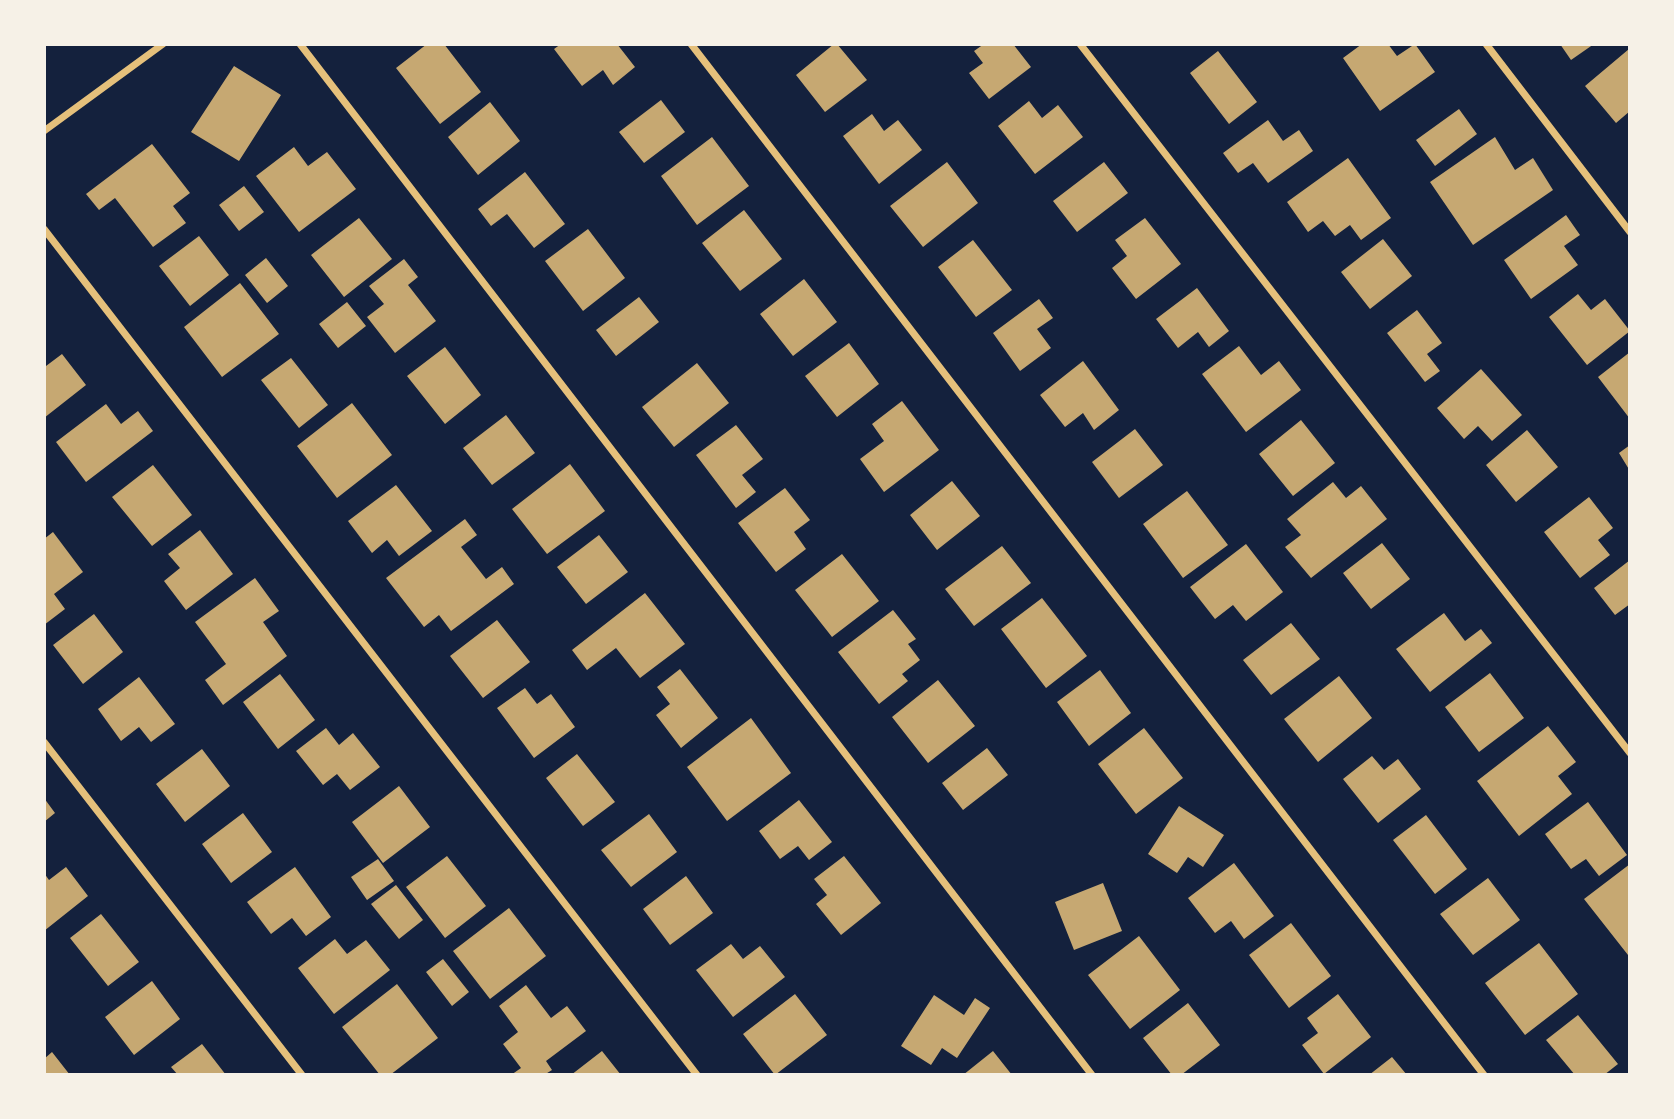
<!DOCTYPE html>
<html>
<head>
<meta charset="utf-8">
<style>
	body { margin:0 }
	#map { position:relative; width:1674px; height:1119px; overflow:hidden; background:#14213d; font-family:Barlow,sans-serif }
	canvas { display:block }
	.frame { position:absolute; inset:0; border:46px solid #f6f1e7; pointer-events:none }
</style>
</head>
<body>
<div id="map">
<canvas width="1674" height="1119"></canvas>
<div class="frame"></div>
</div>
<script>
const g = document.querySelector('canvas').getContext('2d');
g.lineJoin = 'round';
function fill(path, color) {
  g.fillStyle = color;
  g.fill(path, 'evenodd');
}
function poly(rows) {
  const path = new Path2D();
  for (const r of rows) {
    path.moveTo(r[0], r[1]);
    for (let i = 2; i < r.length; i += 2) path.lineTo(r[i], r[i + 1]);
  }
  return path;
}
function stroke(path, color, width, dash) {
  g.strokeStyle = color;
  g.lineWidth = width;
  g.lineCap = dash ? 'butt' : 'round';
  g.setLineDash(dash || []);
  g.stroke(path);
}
const building = poly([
	[427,44,444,44,481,92,440,124,396,68],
	[561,44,617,44,635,67,613,85,603,70,582,86,554,49],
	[834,44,837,44,867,80,825,112,796,75],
	[984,44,1013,44,1031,67,989,99,969,73,983,63,974,51],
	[1362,44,1388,44,1397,56,1415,44,1435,72,1380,111,1343,58],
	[1560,44,1594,44,1571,60],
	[1629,49,1630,111,1616,123,1585,86],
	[1218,51,1257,102,1229,124,1190,73],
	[234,66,281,95,239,161,191,132],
	[661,100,685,132,644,163,619,132],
	[1029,101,1042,118,1058,105,1083,137,1035,174,998,126],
	[490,102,520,141,478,175,448,137],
	[1459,109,1477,134,1435,166,1416,140],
	[872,114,884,131,898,120,922,150,879,184,843,136],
	[1268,120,1283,141,1299,130,1313,151,1268,183,1253,163,1238,173,1223,153],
	[712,137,749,186,697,225,661,176],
	[1495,137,1515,170,1533,158,1553,190,1473,245,1430,182],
	[152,144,190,193,173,206,186,223,153,247,115,198,99,210,86,194],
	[294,147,308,166,327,152,356,189,299,232,256,176],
	[1348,158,1391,218,1361,240,1350,225,1335,236,1323,221,1308,232,1287,202],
	[947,162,978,203,923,247,890,206],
	[1104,162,1128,193,1077,232,1053,201],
	[525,172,565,224,534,248,507,214,491,226,478,209],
	[244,186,264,212,239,231,219,205],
	[744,210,782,259,740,291,702,243],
	[1566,215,1580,235,1564,246,1578,265,1531,299,1504,260],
	[359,218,392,259,344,297,311,255],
	[1145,218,1181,264,1136,299,1112,268,1127,256,1115,240],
	[588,229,625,278,583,311,545,261],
	[199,236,229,275,190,306,159,266],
	[1383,239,1412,276,1370,309,1341,272],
	[973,240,1012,290,976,317,938,267],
	[266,258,288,286,267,303,245,275],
	[404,259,418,277,408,285,436,321,395,353,367,317,384,304,369,286],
	[804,279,837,322,793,356,760,314],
	[240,283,279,334,222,377,184,327],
	[1197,288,1229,331,1209,347,1198,332,1178,348,1156,319],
	[1578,294,1591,310,1605,299,1630,331,1587,365,1549,317],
	[639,297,659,322,616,356,596,330],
	[1039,299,1053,318,1037,329,1051,348,1020,371,993,333],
	[347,302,366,326,338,348,319,324],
	[1417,310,1442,343,1427,354,1440,371,1425,382,1387,333],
	[849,343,879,384,837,417,805,376],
	[1239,346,1261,375,1279,361,1301,390,1246,432,1202,374],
	[445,347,481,395,445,424,407,376],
	[1630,352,1630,419,1598,377],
	[62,354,86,385,44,418,44,364,46,366],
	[291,358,328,405,299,428,261,380],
	[1083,361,1119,410,1094,430,1083,413,1065,427,1040,395],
	[697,363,729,403,674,447,642,407],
	[1481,369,1522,415,1492,441,1478,426,1464,439,1437,408],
	[902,401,939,450,884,492,860,459,884,441,872,424],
	[352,403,392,455,337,498,297,446],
	[106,404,121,424,138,411,153,431,86,482,56,442],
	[506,415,535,453,492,485,463,448],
	[1301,420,1335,463,1293,496,1259,454],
	[736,425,763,459,742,475,756,492,736,508,696,455],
	[1135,429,1163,465,1119,498,1092,462],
	[1527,430,1558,467,1516,502,1486,465],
	[1630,445,1630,471,1619,453],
	[570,464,605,511,547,554,512,509],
	[153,465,192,515,152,546,112,497],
	[952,481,980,516,937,550,910,515],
	[1333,482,1346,498,1361,486,1387,519,1311,578,1285,547,1301,535,1287,519],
	[396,485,432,531,399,556,387,540,372,553,348,521],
	[785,488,810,520,794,532,806,549,776,572,738,523],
	[1187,491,1228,545,1183,578,1143,524],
	[1589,497,1613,528,1598,540,1610,555,1580,578,1544,532],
	[465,519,477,535,461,547,486,579,502,567,514,584,451,631,439,615,424,627,386,578],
	[200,530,233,574,186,610,164,581,180,568,168,554],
	[53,532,83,572,54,594,65,609,44,625,44,539],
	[599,535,628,572,586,604,557,567],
	[1382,543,1410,579,1371,609,1343,573],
	[1246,544,1283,592,1246,621,1233,605,1215,619,1190,587],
	[1002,546,1031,583,974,626,945,589],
	[842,554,879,601,832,637,795,590],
	[1630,560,1630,604,1615,615,1594,588],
	[255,578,279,611,263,622,287,656,223,705,205,680,226,664,195,622],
	[645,593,685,644,640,678,616,648,587,670,572,650],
	[1042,598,1087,656,1046,688,1001,629],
	[893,610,916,639,908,644,920,660,902,674,908,681,879,704,838,652],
	[1444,613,1465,641,1481,629,1492,643,1430,692,1396,649],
	[94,614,123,652,83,684,53,645],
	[497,620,530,662,483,698,450,656],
	[1291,623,1320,659,1271,695,1243,660],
	[680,669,718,718,681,748,656,715,670,704,657,687],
	[1100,670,1131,713,1089,746,1057,702],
	[1490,673,1524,718,1479,752,1445,707],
	[280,674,315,720,278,749,243,702],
	[1339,676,1372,718,1318,762,1284,719],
	[139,677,175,724,151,742,139,727,121,741,98,709],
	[938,680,975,726,928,763,892,717],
	[525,688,537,704,551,694,575,727,534,758,497,708],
	[751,718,791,773,727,821,687,767],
	[1548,726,1576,762,1558,776,1572,794,1519,836,1477,781],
	[326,728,339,745,353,733,380,767,350,790,337,774,323,785,296,751],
	[1144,728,1183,778,1136,814,1098,764],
	[987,748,1008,775,963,810,942,783],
	[202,749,230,786,185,822,156,784],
	[577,754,615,802,583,826,546,778],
	[1372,756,1384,770,1398,759,1421,789,1378,823,1343,779],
	[399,786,430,827,383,863,352,822],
	[44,798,55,813,44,822],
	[799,800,832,842,809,860,798,846,780,859,759,831],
	[1588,802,1627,855,1599,876,1586,859,1571,869,1545,834],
	[1179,806,1224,835,1203,867,1188,857,1177,873,1148,854],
	[243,813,272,852,231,883,202,844],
	[649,814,677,852,631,887,601,850],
	[1426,815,1467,869,1435,894,1393,840],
	[447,856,486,906,445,938,406,887],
	[844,856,881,903,841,935,816,904,827,895,814,879],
	[378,859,394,881,367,900,351,877],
	[1234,863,1274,916,1244,939,1231,921,1215,933,1188,898],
	[1630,864,1630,953,1628,955,1584,899],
	[66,867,88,896,44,931,44,873,49,880],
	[295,867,331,917,306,936,292,918,271,934,247,902],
	[686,876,713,913,670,945,643,909],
	[1488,878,1520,920,1473,955,1440,914],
	[1103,883,1122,931,1074,950,1055,902],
	[396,885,423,920,399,939,371,904],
	[509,908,546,956,490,999,453,951],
	[101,914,139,962,108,986,70,938],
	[1291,923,1331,976,1289,1008,1249,955],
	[1139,936,1180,990,1130,1029,1088,975],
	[335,939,347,954,366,940,390,970,334,1014,298,968],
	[1539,943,1578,994,1525,1035,1485,983],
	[731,944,743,959,760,946,785,977,733,1017,696,970],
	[443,959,469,992,452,1006,426,972],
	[152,981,180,1019,134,1055,105,1017],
	[397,984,438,1038,390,1075,380,1075,342,1027],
	[526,985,551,1018,567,1006,586,1031,546,1061,552,1070,544,1075,511,1075,521,1068,503,1044,518,1032,499,1006],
	[795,994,827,1035,775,1075,743,1034],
	[1338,994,1371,1037,1324,1074,1302,1045,1318,1033,1307,1018],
	[934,995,964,1015,975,998,990,1008,957,1058,942,1048,931,1065,901,1046],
	[1188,1003,1220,1045,1181,1075,1172,1075,1143,1038],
	[1578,1015,1618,1064,1604,1075,1575,1075,1546,1040],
	[202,1044,226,1075,178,1075,171,1067],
	[602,1051,621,1075,571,1075],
	[993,1051,1012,1075,963,1075],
	[52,1052,70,1075,44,1075,44,1059],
	[1392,1057,1407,1075,1369,1075]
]);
const minor = poly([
	[300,44,1092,1075],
	[691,44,1484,1075],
	[1080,44,1630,753],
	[1486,44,1630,232],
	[44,131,163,44],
	[44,229,697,1075],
	[44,742,302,1075]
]);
fill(building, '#c6a872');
stroke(minor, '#e5c07b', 7);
</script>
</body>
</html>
